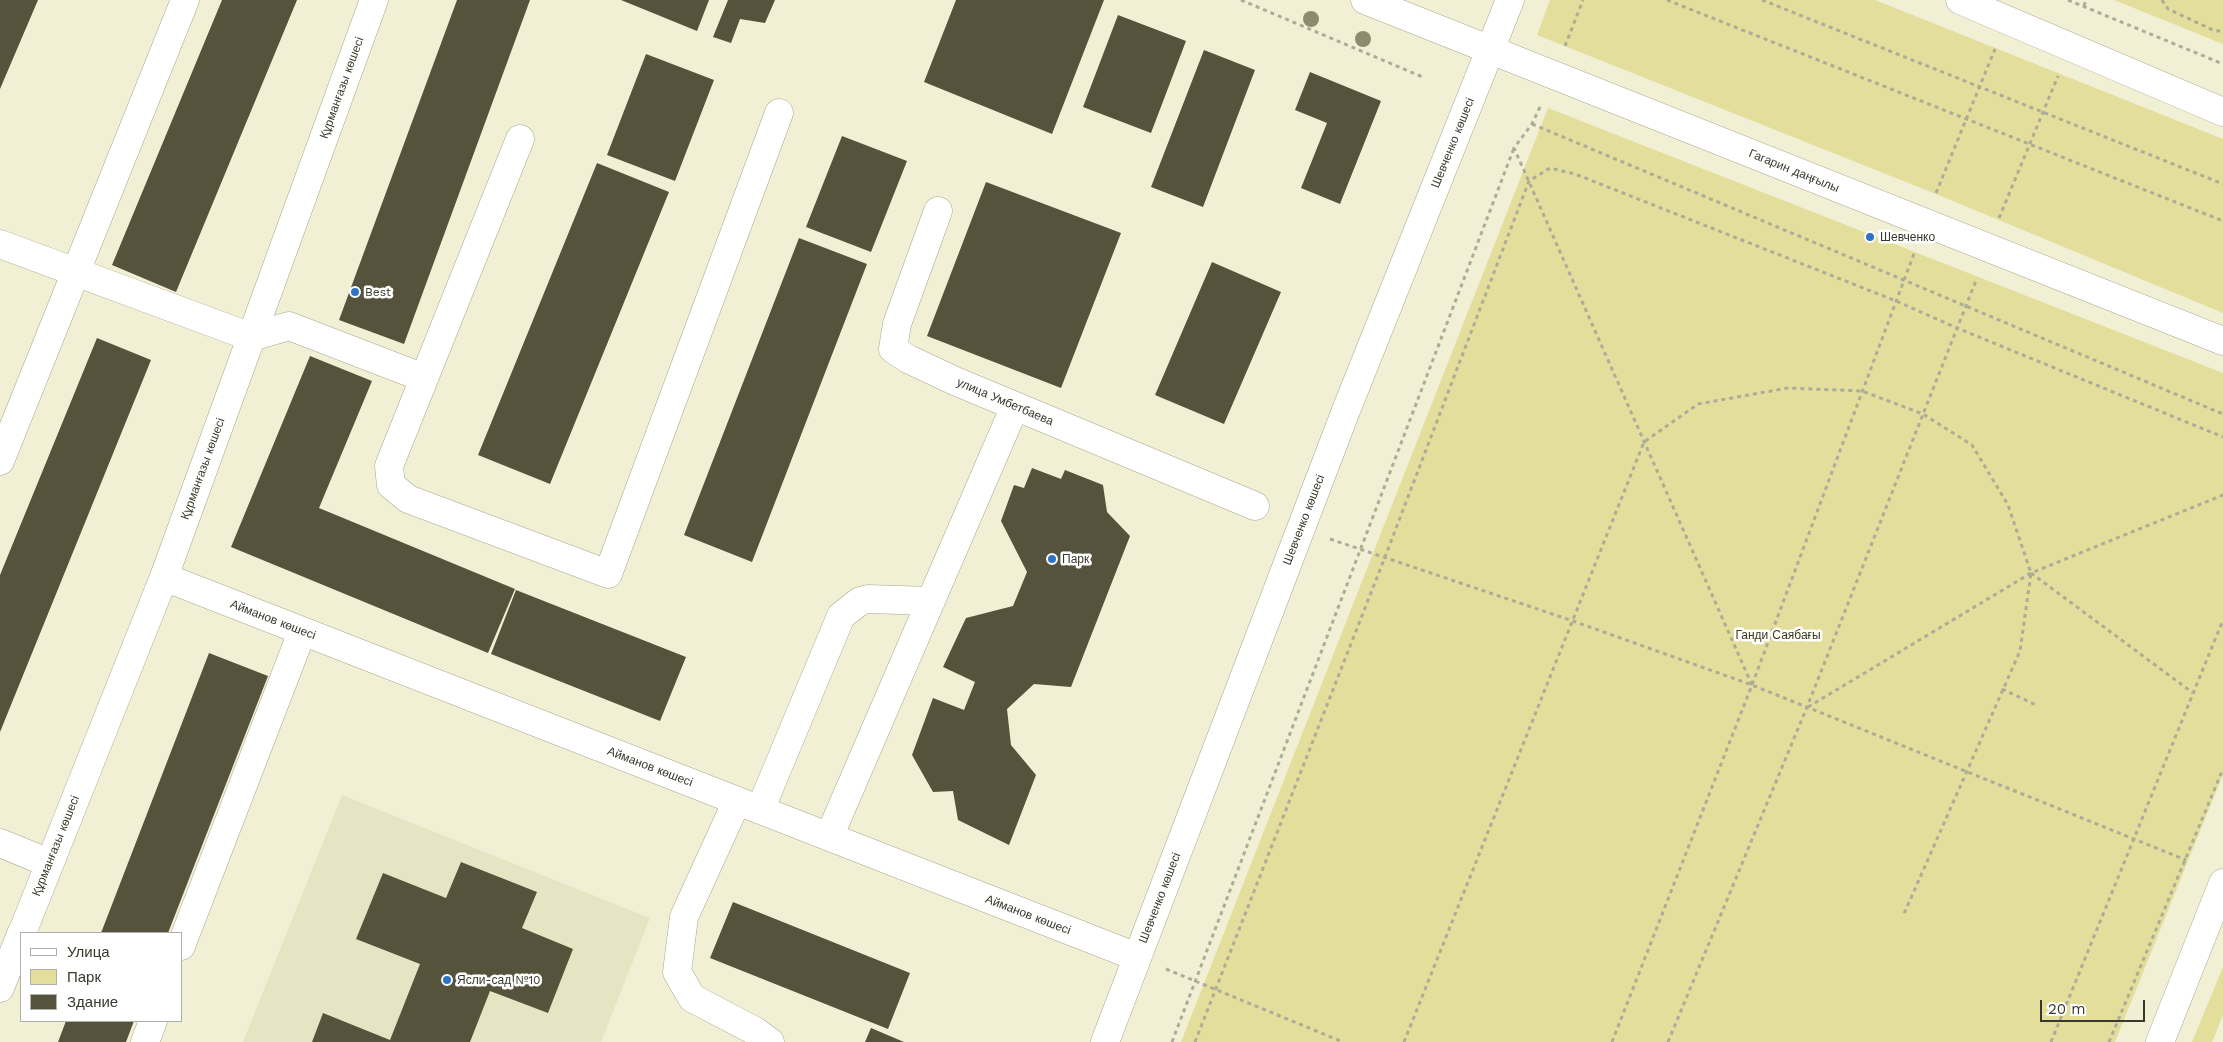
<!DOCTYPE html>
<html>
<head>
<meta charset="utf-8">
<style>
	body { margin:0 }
	#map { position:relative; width:2223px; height:1042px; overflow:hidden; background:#f1f0d4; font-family:"Work Sans",sans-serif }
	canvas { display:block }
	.legend { position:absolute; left:20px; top:932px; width:162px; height:90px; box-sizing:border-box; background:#fff; border:1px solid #afafab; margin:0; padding:6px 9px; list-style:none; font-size:15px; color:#38382d }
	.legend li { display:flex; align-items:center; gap:10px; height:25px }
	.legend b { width:25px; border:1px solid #afafab }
	.scale { position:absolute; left:2040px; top:1000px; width:105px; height:22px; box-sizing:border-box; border:2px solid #38382d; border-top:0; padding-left:6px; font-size:15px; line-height:18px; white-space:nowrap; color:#38382d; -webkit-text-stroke:4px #fff; paint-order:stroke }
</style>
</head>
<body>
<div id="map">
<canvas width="2223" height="1042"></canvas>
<ul class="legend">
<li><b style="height:6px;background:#fff"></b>Улица</li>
<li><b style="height:14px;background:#e3de9b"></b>Парк</li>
<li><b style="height:14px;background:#55533c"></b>Здание</li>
</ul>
<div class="scale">20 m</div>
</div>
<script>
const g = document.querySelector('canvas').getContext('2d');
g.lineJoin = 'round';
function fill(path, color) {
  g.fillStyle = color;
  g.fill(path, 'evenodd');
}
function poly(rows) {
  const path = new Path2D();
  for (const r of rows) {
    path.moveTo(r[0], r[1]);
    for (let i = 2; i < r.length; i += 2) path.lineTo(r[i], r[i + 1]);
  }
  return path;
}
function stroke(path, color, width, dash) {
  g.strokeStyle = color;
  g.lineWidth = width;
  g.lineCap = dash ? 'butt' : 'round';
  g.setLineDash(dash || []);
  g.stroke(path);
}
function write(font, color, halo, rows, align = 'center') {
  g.font = font + ' "Work Sans",sans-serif';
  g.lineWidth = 5;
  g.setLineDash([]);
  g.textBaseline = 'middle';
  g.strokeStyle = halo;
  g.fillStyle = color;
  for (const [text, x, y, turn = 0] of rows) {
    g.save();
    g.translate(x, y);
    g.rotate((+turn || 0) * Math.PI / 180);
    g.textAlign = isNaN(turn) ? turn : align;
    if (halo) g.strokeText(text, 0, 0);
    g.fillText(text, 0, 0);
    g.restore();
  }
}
const built = poly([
	[342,795,650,918,601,1042,243,1042]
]);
const green = poly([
	[1550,0,1875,0,2223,139,2223,313,1936,194,1537,35],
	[2114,0,2223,0,2223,44],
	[1548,108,2223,373,2223,774,2115,1042,1181,1042],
	[2223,967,2223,1015,2212,1042,2192,1042]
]);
const building = poly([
	[0,0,38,0,0,89],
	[222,0,297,0,176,292,112,265],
	[457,0,530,0,404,344,339,320],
	[621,0,709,0,697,31],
	[728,0,775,0,765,23,740,19,731,43,713,37],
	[956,0,1104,0,1052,134,924,82],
	[1118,15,1186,41,1151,133,1083,107],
	[1204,50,1255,70,1203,207,1151,187],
	[646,54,714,80,675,181,607,155],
	[1310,72,1381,101,1340,204,1301,188,1327,123,1295,110],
	[842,136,907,161,871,252,806,227],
	[597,163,669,192,550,484,478,455],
	[986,182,1121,233,1061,388,927,336],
	[799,238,867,264,752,562,684,535],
	[1212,262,1281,292,1224,424,1155,395],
	[97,338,151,360,0,732,0,575],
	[310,356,372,381,319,508,515,589,488,653,231,547],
	[1032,468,1061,479,1065,470,1103,485,1107,512,1130,536,1071,687,1034,684,1007,709,1011,745,1036,775,1009,845,958,820,953,791,933,792,912,755,933,698,964,710,975,682,943,667,966,618,1013,606,1027,572,1001,521,1014,485,1024,488],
	[516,590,686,657,660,721,491,654],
	[209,653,268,676,168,933,101,933],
	[461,862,537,892,522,928,573,949,548,1013,490,991,470,1042,312,1042,323,1013,390,1040,420,964,356,939,383,873,446,898],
	[733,902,910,973,888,1029,710,958],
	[66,1021,134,1021,126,1042,58,1042],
	[871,1028,904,1042,865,1042]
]);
const path = poly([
	[1241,0,1425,78],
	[1667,0,2223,221],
	[1762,0,2223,184],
	[2068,0,2223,64],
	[2162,0,2168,9,2215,31,2223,31],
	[2084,6,2086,0],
	[1565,46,1583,0],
	[1540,107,1532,124,1514,148,1752,685],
	[1532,124,2223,414],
	[1936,193,1995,49],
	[1999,218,2058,76],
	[1330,539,1573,621,1752,685,2186,860],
	[2031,573,2193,693],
	[2002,689,2036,705],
	[1808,707,2031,573,2223,495],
	[1166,969,1343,1042],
	[1172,1042,1514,148],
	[1195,1042,1385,557,1529,181,1550,168,1575,174,1896,301,1957,328,2223,437],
	[1404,1042,1644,442,1698,404,1788,388,1862,391,1923,414,1972,445,2008,505,2031,573,2020,651,1903,916],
	[1612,1042,1752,685,1915,251],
	[1668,1042,1807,707,1977,278],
	[2051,1042,2223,620],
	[2109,1042,2223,769]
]);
const minor = poly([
	[1365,0,2223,341],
	[1960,0,2223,112],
	[520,139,389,466,391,485,408,499,608,574,779,113],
	[938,211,897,324,893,349,908,359,955,381,1255,506],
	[0,244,251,337,289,326,424,378],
	[0,461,185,0],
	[164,577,1137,957],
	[737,801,684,917,677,972,692,998,755,1031,770,1042],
	[760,810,841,616,860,601,868,599,931,601],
	[829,837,1015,406],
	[0,843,49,863],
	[22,933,164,577,374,0],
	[181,946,302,632],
	[0,988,21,934],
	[145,1042,153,1021],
	[1105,1042,1345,413,1510,0],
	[2160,1042,2223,883]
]);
const trees = [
	[1311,19],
	[1363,39]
];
const markers = [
	[1870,237,5,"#2c73c4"],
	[355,292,5,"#2c73c4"],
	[1052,559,5,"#2c73c4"],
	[447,980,5,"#2c73c4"]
];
const streetNames = [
	["Құрманғазы көшесі",342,88,-70],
	["Шевченко көшесі",1453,143,-68],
	["Гагарин даңғылы",1794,171,22],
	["улица Умбетбаева",1005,402,23],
	["Құрманғазы көшесі",203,469,-70],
	["Шевченко көшесі",1304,520,-69],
	["Айманов көшесі",273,620,21],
	["Айманов көшесі",650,767,21],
	["Құрманғазы көшесі",56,846,-68],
	["Шевченко көшесі",1160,898,-69],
	["Айманов көшесі",1028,915,21]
];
const poiNames = [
	["Шевченко",1880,237],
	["Best",365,292],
	["Парк",1062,559],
	["Ясли-сад №10",457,980]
];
const parkNames = [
	["Ганди Саябағы",1778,635]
];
fill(built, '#e6e4c2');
fill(green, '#e3de9b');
fill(building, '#55533c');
stroke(minor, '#a9a78d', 29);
stroke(path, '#adac97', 3, [4, 4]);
stroke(minor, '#fff', 28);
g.fillStyle = '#8d8b6d';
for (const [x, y] of trees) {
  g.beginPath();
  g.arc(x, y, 8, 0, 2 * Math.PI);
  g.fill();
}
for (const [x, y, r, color] of markers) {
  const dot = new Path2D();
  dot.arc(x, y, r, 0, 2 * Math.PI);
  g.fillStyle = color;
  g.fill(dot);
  stroke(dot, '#fff', 2);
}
write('12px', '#38382d', '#fff', streetNames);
write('12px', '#38382d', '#fff', poiNames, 'left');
write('12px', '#3b3919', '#fff', parkNames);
</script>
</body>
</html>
